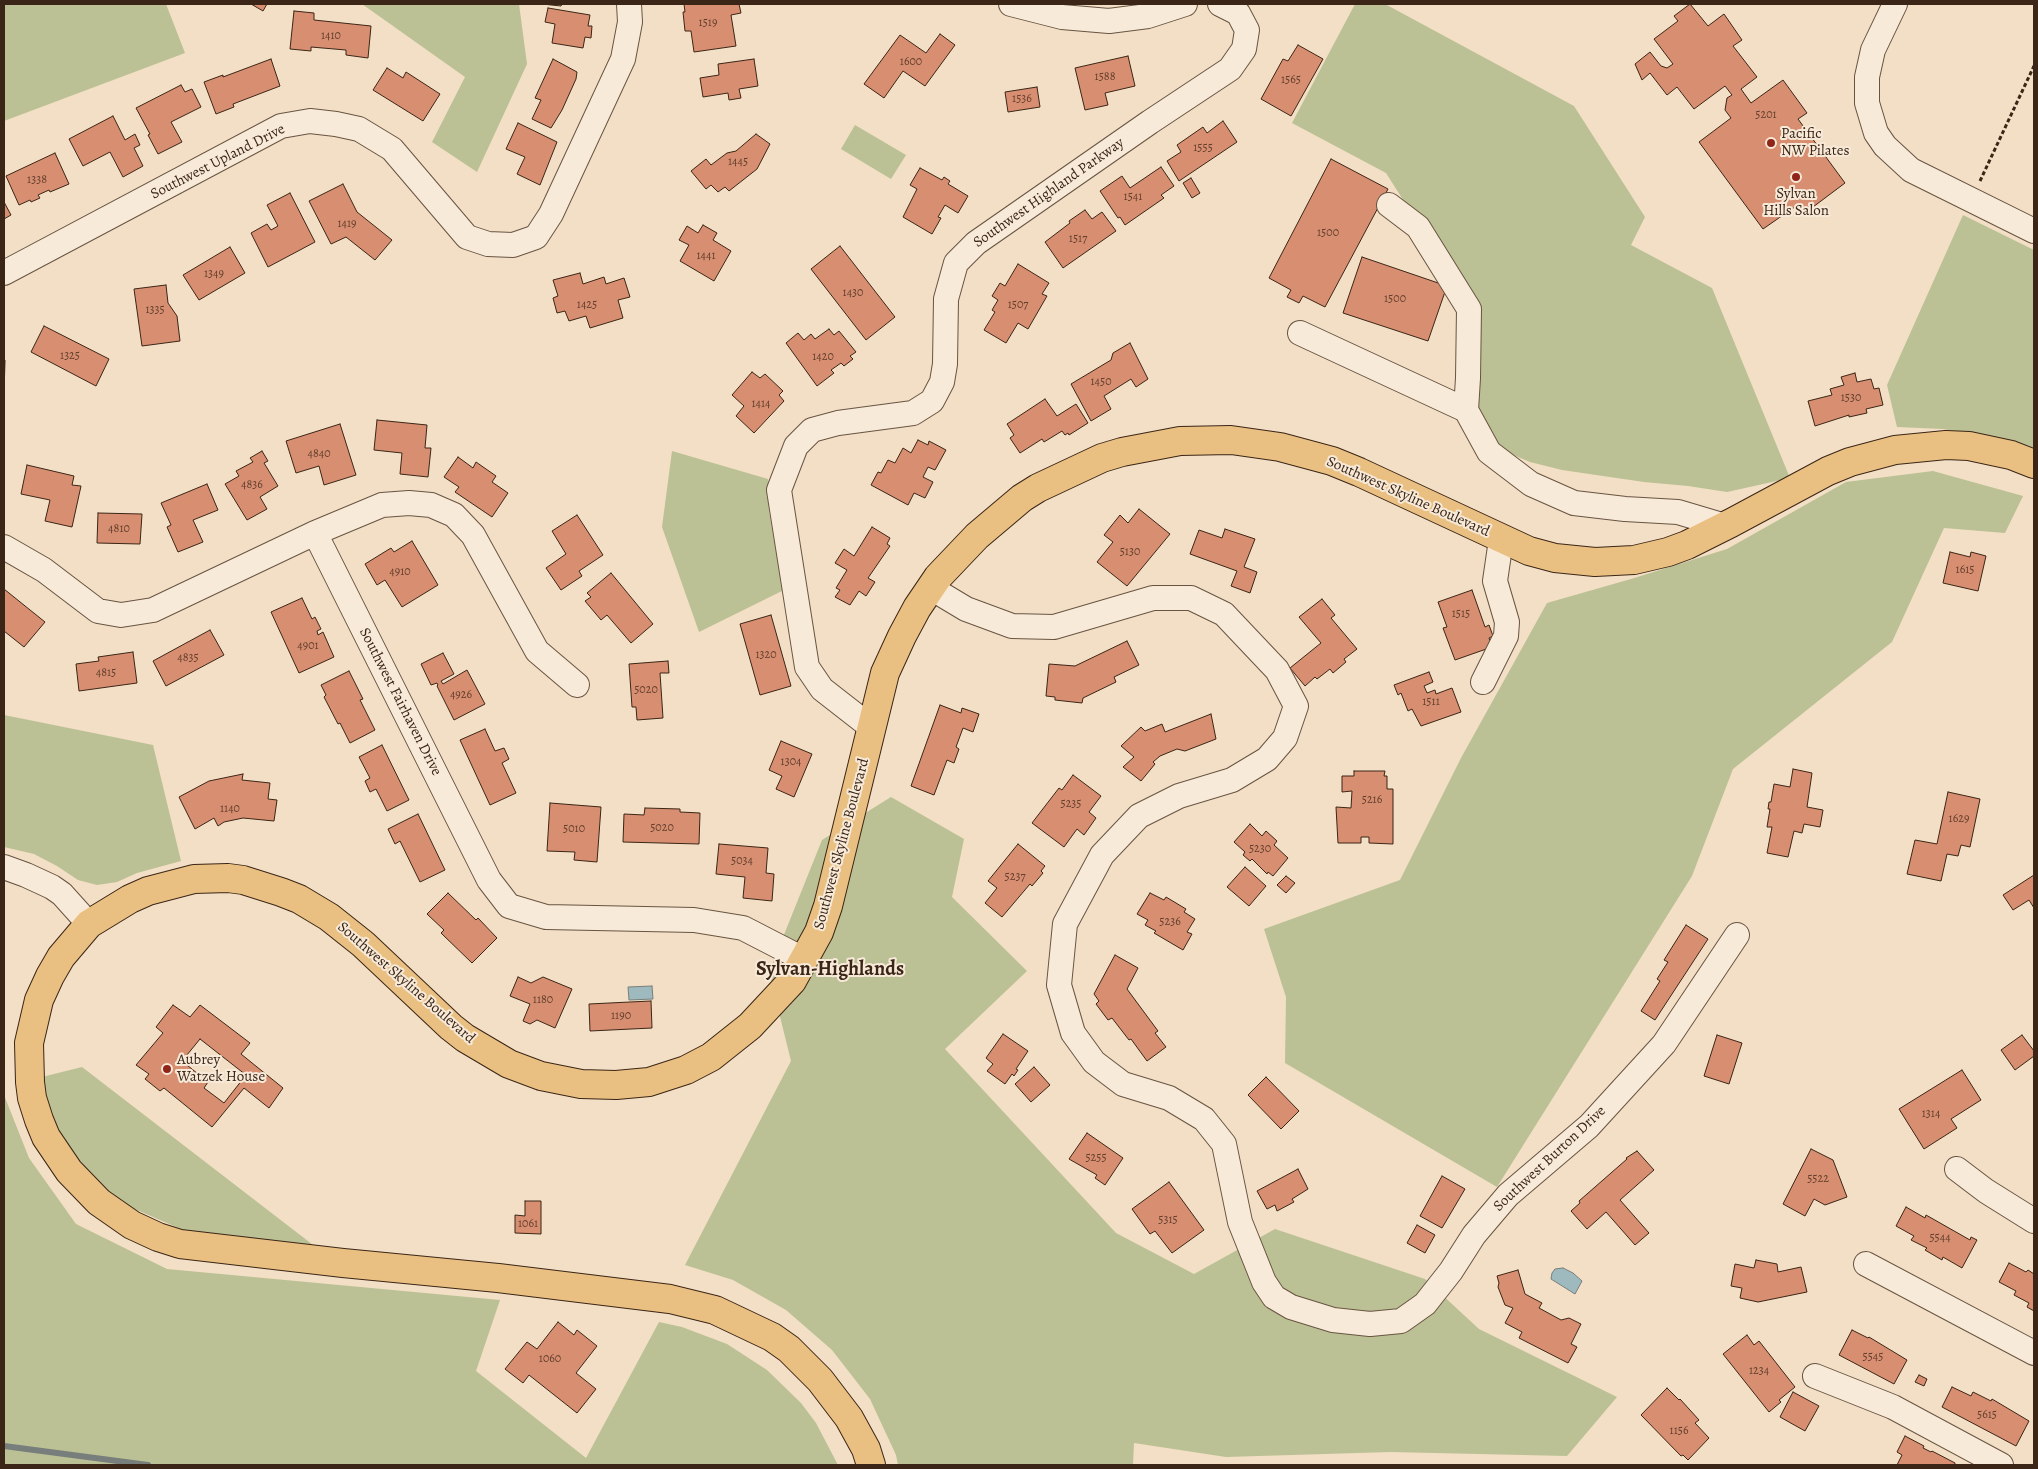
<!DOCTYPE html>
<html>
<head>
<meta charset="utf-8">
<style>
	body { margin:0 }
	#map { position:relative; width:2038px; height:1469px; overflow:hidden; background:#f2dfc5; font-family:Alegreya,serif }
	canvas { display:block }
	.frame { position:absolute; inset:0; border:5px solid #3b2516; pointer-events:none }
</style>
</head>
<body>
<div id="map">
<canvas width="2038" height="1469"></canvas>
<div class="frame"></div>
</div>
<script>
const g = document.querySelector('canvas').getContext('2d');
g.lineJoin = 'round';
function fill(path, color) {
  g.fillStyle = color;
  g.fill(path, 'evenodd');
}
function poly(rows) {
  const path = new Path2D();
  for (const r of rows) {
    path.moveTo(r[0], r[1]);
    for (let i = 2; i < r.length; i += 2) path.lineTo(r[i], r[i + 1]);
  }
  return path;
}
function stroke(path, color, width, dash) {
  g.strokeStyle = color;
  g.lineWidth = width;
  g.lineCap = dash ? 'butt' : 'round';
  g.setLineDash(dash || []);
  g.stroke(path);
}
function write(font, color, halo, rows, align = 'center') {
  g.font = font + ' Alegreya,serif';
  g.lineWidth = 4;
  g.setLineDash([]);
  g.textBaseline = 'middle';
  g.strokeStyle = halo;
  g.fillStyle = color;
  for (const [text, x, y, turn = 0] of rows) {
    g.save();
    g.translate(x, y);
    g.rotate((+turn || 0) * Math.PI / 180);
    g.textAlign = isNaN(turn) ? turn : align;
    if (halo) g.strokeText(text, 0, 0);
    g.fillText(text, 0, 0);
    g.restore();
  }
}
const green = poly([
	[4,4,166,4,185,53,4,121],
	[362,4,519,4,527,64,477,172,432,142,465,77],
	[1355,4,1385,4,1574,106,1645,217,1631,245,1712,288,1790,478,1727,492,1688,486,1644,482,1562,470,1530,462,1504,451,1484,433,1477,410,1479,319,1386,173,1292,123],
	[855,125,906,155,891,179,841,149],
	[1963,215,2034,250,2034,451,1987,437,1943,429,1897,427,1887,385],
	[672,451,768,479,769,511,784,590,699,632,662,527],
	[1933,471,2023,496,2005,533,1944,528,1892,642,1733,769,1692,876,1497,1187,1285,1063,1286,997,1264,929,1400,880,1461,758,1547,603,1631,579,1727,549,1846,482],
	[4,715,153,745,181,861,137,873,117,882,97,885,78,880,57,866,34,854,4,847],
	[891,797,964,839,952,897,1027,971,945,1049,1116,1233,1194,1274,1275,1229,1425,1279,1479,1329,1617,1397,1567,1456,1390,1452,1226,1457,1134,1443,1133,1465,898,1465,896,1455,870,1399,832,1350,786,1310,733,1280,685,1265,791,1061,769,972,822,840],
	[82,1067,317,1248,183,1230,114,1200,61,1140,38,1078],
	[4,1095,29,1158,76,1224,167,1269,500,1300,476,1371,586,1458,659,1322,682,1327,727,1344,767,1370,801,1403,816,1423,838,1465,4,1465]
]);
const water = poly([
	[652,986,653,999,629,1000,628,987,652,986],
	[1563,1268,1573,1273,1582,1281,1575,1294,1551,1279,1552,1273,1555,1269,1563,1268]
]);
const stream = poly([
	[4,1446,148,1465]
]);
const building = poly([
	[251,4,267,4,263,11,251,4],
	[542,4,562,4,561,6,542,4],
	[684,4,739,4,741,13,731,15,736,46,694,52,691,31,685,31,683,12,685,12,684,4],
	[1690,4,1708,26,1724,14,1742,40,1733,46,1757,77,1741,89,1751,103,1783,80,1807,113,1798,119,1845,183,1805,213,1799,204,1763,229,1699,142,1731,118,1725,110,1727,98,1732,95,1725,86,1694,109,1677,87,1667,95,1650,73,1642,80,1635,64,1650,52,1661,66,1667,68,1673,64,1654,39,1678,21,1674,16,1690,4],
	[548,8,590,15,588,26,592,26,591,38,585,37,583,48,552,43,555,24,545,22,548,8],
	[294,11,314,13,314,20,371,26,368,58,346,55,346,50,311,47,311,51,290,49,294,11],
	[940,34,955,45,925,86,903,71,884,98,864,84,900,35,926,53,940,34],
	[1298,45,1323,59,1291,116,1261,99,1283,59,1288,61,1298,45],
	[1128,56,1135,86,1105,93,1108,105,1085,110,1075,68,1128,56],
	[271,59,280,86,233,104,234,107,216,114,204,82,223,75,223,77,271,59],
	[553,59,577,72,576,79,562,110,551,128,532,119,541,100,535,98,553,59],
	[754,59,758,86,739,89,741,98,729,100,728,93,703,97,700,78,719,75,718,64,754,59],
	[387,68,403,78,406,72,440,94,423,121,373,90,387,68],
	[181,85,185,92,192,89,201,107,171,122,182,142,158,154,148,135,150,134,136,108,181,85],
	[1037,87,1040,107,1008,112,1005,92,1037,87],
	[113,116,125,140,135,134,140,145,134,148,143,166,123,177,110,152,83,166,69,139,113,116],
	[1223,121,1237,142,1179,181,1167,161,1181,152,1177,145,1203,127,1207,133,1223,121],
	[518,123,557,142,540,185,517,174,525,157,506,149,518,123],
	[756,134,770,144,757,169,729,191,725,187,718,192,711,185,706,189,691,171,706,159,711,165,727,153,736,151,756,134],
	[55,153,69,184,50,192,49,190,38,195,40,198,31,202,30,200,19,205,6,176,55,153],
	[1331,159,1388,189,1325,307,1303,296,1299,303,1287,297,1291,290,1269,278,1331,159],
	[1161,167,1174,186,1161,195,1164,198,1125,225,1120,217,1118,218,1100,191,1122,176,1130,188,1161,167],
	[920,168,942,180,944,177,950,181,948,184,968,196,958,213,945,205,938,217,941,218,932,234,903,217,917,189,910,185,920,168],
	[1191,178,1200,193,1192,198,1183,183,1191,178],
	[343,184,357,212,392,240,375,260,346,237,331,244,309,201,343,184],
	[290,193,315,242,268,267,251,233,267,224,271,230,278,226,267,205,290,193],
	[4,202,11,215,4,219,4,202],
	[1085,210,1092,219,1102,212,1116,231,1063,268,1045,242,1070,223,1069,221,1085,210],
	[703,225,717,233,713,240,731,251,714,281,680,261,689,245,679,240,687,226,698,233,703,225],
	[840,246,895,317,866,340,811,269,840,246],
	[230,247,245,273,199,300,183,275,230,247],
	[1362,257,1447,286,1428,341,1343,313,1362,257],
	[1018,264,1049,283,1042,294,1047,296,1028,329,1018,323,1006,343,984,330,995,312,992,310,998,300,992,296,1000,283,1005,286,1018,264],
	[580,273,583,284,604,277,606,284,624,278,630,297,618,300,623,318,590,328,586,316,569,321,565,311,557,313,553,298,558,296,553,280,580,273],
	[166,285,168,303,177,316,180,341,142,346,134,289,166,285],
	[44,326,109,359,96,386,31,352,44,326],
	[829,329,834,335,839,331,856,352,850,356,853,359,844,366,841,363,831,370,834,373,817,386,786,343,798,333,804,340,811,334,815,339,829,329],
	[1130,343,1148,379,1136,387,1131,379,1104,396,1111,409,1091,421,1071,384,1111,360,1113,353,1130,343],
	[4,360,5,360,4,394,4,360],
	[752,372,760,378,765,374,783,391,779,395,784,401,754,433,736,416,744,406,732,395,752,372],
	[1855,373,1857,382,1871,379,1874,389,1879,388,1883,405,1866,409,1867,413,1849,417,1849,415,1815,426,1808,401,1832,395,1830,389,1844,385,1841,377,1855,373],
	[1045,399,1057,416,1076,404,1088,423,1069,435,1068,433,1065,435,1062,431,1044,442,1042,439,1020,453,1010,438,1014,435,1007,424,1045,399],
	[377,420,427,425,425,448,431,448,428,477,400,474,402,453,374,450,377,420],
	[340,424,356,475,324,485,319,466,296,473,286,441,340,424],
	[918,440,928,445,929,441,946,450,935,470,928,467,923,477,933,482,925,498,914,493,908,505,871,485,878,472,881,473,888,460,895,463,903,448,911,453,918,440],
	[262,451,268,461,264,463,278,486,260,497,267,509,247,520,225,484,239,476,236,471,253,462,250,458,262,451],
	[458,457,473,468,476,462,496,476,492,482,508,493,492,517,455,492,459,487,444,477,458,457],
	[27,465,74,476,72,485,81,486,72,527,45,521,50,500,21,494,27,465],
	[207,484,218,510,193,520,203,542,178,552,167,527,171,525,161,503,207,484],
	[1139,509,1170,534,1127,586,1097,562,1113,542,1104,535,1120,515,1128,523,1139,509],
	[98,513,142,514,140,544,97,543,98,513],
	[577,515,603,555,579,571,582,576,561,590,546,568,566,554,552,531,577,515],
	[872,527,890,538,887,544,890,546,868,578,875,582,866,596,859,591,850,605,835,597,840,590,836,588,847,570,835,563,844,549,854,556,872,527],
	[1225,529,1255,539,1244,567,1257,572,1250,593,1231,586,1237,571,1190,554,1199,530,1222,538,1225,529],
	[412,541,438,585,402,607,385,580,377,585,365,564,391,548,394,552,412,541],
	[1950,552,1970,557,1971,552,1986,556,1978,591,1943,583,1950,552],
	[611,573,653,624,631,643,607,615,601,620,585,601,591,597,587,593,611,573],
	[4,589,45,622,24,647,4,631,4,589],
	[1472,590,1485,627,1489,625,1493,636,1489,638,1492,647,1455,660,1443,628,1447,627,1438,602,1472,590],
	[302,598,312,619,315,617,321,629,317,631,318,635,323,632,334,657,299,673,271,612,302,598],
	[1322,599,1335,615,1331,618,1357,649,1344,659,1346,662,1333,673,1330,669,1317,679,1315,677,1305,686,1290,668,1321,643,1299,617,1322,599],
	[771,615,791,686,760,695,740,624,771,615],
	[210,630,224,655,166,686,153,661,210,630],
	[1127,641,1139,665,1114,677,1116,682,1083,698,1082,703,1055,700,1055,697,1046,696,1049,664,1075,666,1127,641],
	[133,652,137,683,79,691,76,664,99,661,98,657,133,652],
	[443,653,454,674,441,681,443,684,467,670,485,704,454,720,437,686,438,685,437,683,431,685,421,664,443,653],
	[668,661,669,673,660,673,663,718,637,720,636,707,632,707,629,664,668,661],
	[349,671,363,699,360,700,375,730,350,743,340,723,338,724,324,697,326,695,321,685,349,671],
	[1429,672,1433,682,1424,686,1427,693,1435,690,1436,694,1452,688,1461,712,1421,726,1412,709,1408,711,1401,693,1398,695,1394,685,1429,672],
	[940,705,961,713,962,708,979,714,973,732,963,728,956,747,959,749,954,763,947,760,934,795,911,786,940,705],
	[1211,714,1216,739,1185,751,1177,749,1160,756,1153,762,1155,764,1141,781,1123,767,1134,757,1121,746,1141,727,1145,731,1162,724,1165,732,1211,714],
	[485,729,495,751,504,748,509,759,502,763,516,793,490,805,460,740,485,729],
	[781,741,812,754,794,797,776,789,782,776,769,770,781,741],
	[382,745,409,800,387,811,376,789,370,792,365,781,370,778,359,757,382,745],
	[1793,769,1812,773,1807,807,1823,810,1820,827,1804,824,1802,833,1794,831,1788,857,1767,853,1772,827,1767,827,1770,809,1768,809,1769,802,1771,802,1774,784,1790,787,1793,769],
	[1354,771,1385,771,1384,776,1387,776,1387,789,1393,789,1393,844,1369,843,1369,837,1361,837,1361,843,1338,843,1336,807,1351,808,1352,791,1342,792,1342,776,1354,776,1354,771],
	[243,774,242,780,270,783,268,799,277,800,274,821,243,818,224,822,218,826,214,818,195,829,179,797,209,781,243,774],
	[1073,775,1101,796,1089,812,1096,818,1084,835,1077,829,1064,847,1032,823,1059,788,1062,790,1073,775],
	[1948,792,1980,799,1970,847,1961,845,1958,856,1947,854,1941,881,1907,874,1915,840,1937,844,1948,792],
	[550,803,601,807,597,862,574,860,575,852,547,851,550,803],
	[645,808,680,809,680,812,700,813,699,844,623,842,624,814,644,815,645,808],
	[418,814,445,870,420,882,400,841,395,844,388,829,418,814],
	[1250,824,1262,836,1266,831,1277,841,1274,845,1288,858,1273,876,1268,872,1267,874,1252,859,1250,861,1243,855,1245,852,1234,842,1250,824],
	[719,844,768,848,766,873,774,874,772,901,743,898,745,877,716,874,719,844],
	[1018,844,1045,866,1041,871,1043,873,1032,886,1030,884,1002,917,985,903,997,888,988,881,1018,844],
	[1245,867,1266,886,1249,906,1227,887,1245,867],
	[2034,875,2034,908,2029,900,2013,910,2003,895,2034,875],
	[1286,876,1295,883,1286,893,1277,885,1286,876],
	[448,893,476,920,478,918,497,938,472,963,441,933,444,930,427,914,448,893],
	[1150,893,1164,900,1166,897,1186,909,1184,912,1195,919,1187,932,1192,934,1183,950,1154,933,1156,931,1145,925,1148,920,1137,914,1150,893],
	[1686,925,1708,939,1655,1020,1641,1011,1660,981,1657,979,1668,962,1664,960,1686,925],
	[1115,955,1138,968,1127,989,1158,1031,1155,1033,1166,1047,1147,1061,1131,1039,1129,1040,1112,1018,1108,1020,1096,1004,1099,1001,1094,994,1115,955],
	[518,977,531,983,543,977,572,989,555,1028,537,1020,530,1024,523,1021,530,1004,510,996,518,977],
	[651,1001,652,1028,590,1031,589,1004,651,1001],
	[173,1005,190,1017,200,1005,250,1043,241,1054,283,1088,269,1108,244,1088,212,1127,164,1088,160,1091,145,1079,149,1074,136,1065,163,1033,156,1027,173,1005],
	[200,1039,246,1075,224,1103,204,1088,208,1082,182,1061,200,1039],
	[1003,1034,1028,1051,1016,1069,1018,1070,1014,1076,1012,1074,1005,1084,987,1071,993,1064,986,1058,1003,1034],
	[1717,1035,1742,1043,1729,1084,1704,1076,1717,1035],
	[2022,1035,2034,1051,2034,1056,2015,1070,2001,1050,2022,1035],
	[1034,1067,1050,1085,1031,1102,1015,1084,1034,1067],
	[1962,1070,1981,1100,1951,1119,1957,1128,1924,1149,1899,1109,1962,1070],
	[1266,1077,1299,1111,1281,1129,1248,1095,1266,1077],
	[1087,1133,1123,1158,1105,1185,1095,1178,1097,1175,1069,1159,1087,1133],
	[1811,1149,1833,1160,1847,1197,1825,1205,1814,1199,1805,1216,1783,1204,1811,1149],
	[1637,1151,1654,1170,1620,1200,1649,1233,1635,1245,1606,1212,1587,1229,1571,1211,1580,1203,1579,1201,1627,1159,1626,1158,1637,1151],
	[1298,1169,1308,1189,1292,1199,1294,1202,1277,1211,1275,1205,1267,1209,1257,1191,1298,1169],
	[1442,1176,1465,1189,1442,1228,1420,1216,1442,1176],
	[1169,1182,1204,1230,1172,1253,1155,1231,1150,1234,1132,1209,1169,1182],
	[525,1201,541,1201,541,1234,515,1233,515,1215,525,1216,525,1201],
	[1906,1207,1925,1218,1926,1215,1970,1240,1971,1237,1977,1240,1962,1268,1943,1257,1942,1260,1925,1250,1927,1248,1911,1240,1914,1236,1896,1226,1906,1207],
	[1417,1225,1435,1235,1425,1253,1407,1243,1417,1225],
	[1756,1260,1777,1264,1778,1272,1801,1267,1807,1292,1758,1302,1740,1298,1742,1288,1731,1286,1735,1264,1754,1268,1756,1260],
	[2009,1263,2026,1272,2028,1270,2034,1274,2034,1311,2027,1307,2029,1303,2014,1295,2016,1291,1999,1282,2009,1263],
	[1518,1270,1525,1294,1542,1303,1539,1308,1561,1320,1569,1318,1581,1324,1571,1344,1577,1347,1568,1363,1519,1338,1522,1332,1505,1323,1513,1308,1505,1305,1498,1287,1499,1283,1497,1276,1518,1270],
	[558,1322,574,1335,577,1330,597,1346,576,1373,596,1389,577,1413,529,1375,523,1383,505,1369,527,1342,537,1349,558,1322],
	[1852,1330,1868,1338,1869,1337,1907,1360,1894,1384,1839,1355,1852,1330],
	[1747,1335,1754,1345,1759,1341,1795,1387,1779,1400,1781,1402,1769,1412,1723,1354,1747,1335],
	[1919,1375,1927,1379,1924,1386,1915,1382,1919,1375],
	[1952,1387,1971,1396,1973,1392,1991,1401,1992,1399,2029,1421,2016,1446,1942,1407,1952,1387],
	[1667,1388,1679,1400,1680,1399,1699,1420,1695,1423,1709,1438,1688,1460,1683,1455,1681,1456,1641,1415,1667,1388],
	[1793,1392,1819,1406,1805,1431,1780,1417,1793,1392],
	[1905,1436,1924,1446,1923,1448,1931,1452,1932,1451,1955,1463,1955,1465,1897,1465,1902,1455,1897,1452,1905,1436]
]);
const path = poly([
	[1980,181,2034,66]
]);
const minor = poly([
	[1011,4,1062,17,1109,21,1148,16,1185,4],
	[1895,4,1873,50,1867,77,1867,103,1876,133,1885,146,1911,170,2034,231],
	[1389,205,1418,227,1469,309,1468,378,1466,410],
	[4,273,281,126,310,121,336,124,359,129,392,149,467,237,488,244,513,245,536,237,551,214,623,59,630,22,629,4],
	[1300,333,1466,410,1489,452,1531,484,1574,503,1625,509,1678,512,1725,526],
	[315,533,489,880,509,906,546,917,694,920,743,928,805,960],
	[4,547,44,570,98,611,121,615,153,610,315,533,382,505,409,503,431,505,454,515,473,535,537,651,577,685],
	[931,588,966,609,1012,626,1054,627,1153,598,1191,598,1224,614,1277,670,1296,706,1285,738,1267,759,1232,780,1179,796,1139,816,1102,855,1065,924,1059,985,1073,1033,1094,1062,1123,1084,1169,1098,1204,1119,1224,1144,1240,1222,1264,1282,1274,1297,1291,1307,1333,1320,1370,1324,1401,1321,1425,1304,1451,1271,1474,1235,1508,1195,1589,1126,1664,1044,1737,935],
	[1483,682,1506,636,1507,622,1495,581,1501,540],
	[872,728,822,689,807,667,779,490,796,446,812,430,838,423,913,413,932,401,942,382,945,364,946,299,956,263,976,243,1150,122,1230,69,1244,49,1247,30,1238,13,1220,4],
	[4,867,26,875,52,887,62,894,89,924],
	[1957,1169,1986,1191,2034,1221],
	[1866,1264,2034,1353],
	[1815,1376,1893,1407,2001,1465]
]);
const major = poly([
	[871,1465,866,1449,849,1418,820,1380,789,1349,772,1337,715,1310,670,1299,498,1278,343,1263,180,1244,158,1237,132,1225,99,1202,69,1171,46,1137,39,1120,32,1098,30,1082,29,1043,39,1000,50,976,61,957,89,924,130,899,148,891,194,879,228,878,243,880,281,892,299,899,329,917,363,944,451,1027,465,1038,509,1064,541,1076,581,1084,616,1085,649,1082,686,1070,711,1057,750,1026,792,981,819,932,828,906,885,673,902,636,917,608,938,577,977,536,1022,498,1038,488,1102,458,1122,452,1180,441,1231,440,1280,447,1332,461,1359,472,1529,551,1555,558,1595,562,1634,560,1668,552,1687,545,1731,523,1828,471,1850,462,1895,450,1946,445,1969,446,2011,455,2034,464]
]);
const markers = [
	[1771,143,5,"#8f2418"],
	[1796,177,5,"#8f2418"],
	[167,1069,5,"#8f2418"]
];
const numberNames = [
	["1519",708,23],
	["1410",331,36],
	["1600",911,62],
	["1588",1105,77],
	["1565",1291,80],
	["1536",1022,99],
	["5201",1766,115],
	["1555",1203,148],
	["1445",738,162],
	["1338",37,180],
	["1541",1133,197],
	["1419",347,224],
	["1500",1328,233],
	["1517",1078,239],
	["1441",706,256],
	["1349",214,274],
	["1430",853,293],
	["1500",1395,299],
	["1425",587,305],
	["1507",1018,305],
	["1335",155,310],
	["1325",70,356],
	["1420",823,357],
	["1450",1101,382],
	["1530",1851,398],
	["1414",761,404],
	["4840",319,454],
	["4836",252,485],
	["4810",119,529],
	["5130",1130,552],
	["1615",1965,570],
	["4910",400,572],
	["1515",1461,614],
	["4901",308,646],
	["1320",766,655],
	["4835",188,658],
	["4815",106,673],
	["5020",646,690],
	["4926",461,695],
	["1511",1431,702],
	["1304",791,762],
	["5216",1372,800],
	["5235",1071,804],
	["1140",230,809],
	["1629",1959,819],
	["5020",662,828],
	["5010",574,829],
	["5230",1260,849],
	["5034",742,861],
	["5237",1015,877],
	["5236",1170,922],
	["1180",543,1000],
	["1190",621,1016],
	["1314",1931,1114],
	["5255",1096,1158],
	["5522",1818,1179],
	["5315",1168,1220],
	["1061",528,1224],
	["5544",1940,1238],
	["5545",1873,1357],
	["1060",550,1359],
	["1234",1759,1371],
	["5615",1987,1415],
	["1156",1679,1431]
];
const poiNames = [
	["Pacific",1781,134],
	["NW Pilates",1781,151],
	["Sylvan",1796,194,"center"],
	["Hills Salon",1796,211,"center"],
	["Aubrey",177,1060],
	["Watzek House",177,1077]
];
const streetNames = [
	["Southwest Upland Drive",218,162,-27],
	["Southwest Highland Parkway",1049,193,-35],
	["Southwest Skyline Boulevard",1408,497,24],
	["Southwest Fairhaven Drive",400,702,63],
	["Southwest Skyline Boulevard",842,844,-75],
	["Southwest Skyline Boulevard",406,983,41],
	["Southwest Burton Drive",1550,1159,-43]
];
const districtNames = [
	["Sylvan-Highlands",830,970]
];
fill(green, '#bbc194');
fill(water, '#9fbabe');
stroke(water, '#777e7b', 1);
stroke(stream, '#777e7b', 6);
fill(building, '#d88e71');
stroke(building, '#3b2516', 1);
stroke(minor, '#695442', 26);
stroke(major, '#3b2516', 30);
stroke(path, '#3b2516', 3, [4, 2.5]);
stroke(minor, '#f7ead9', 24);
stroke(major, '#e9c082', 28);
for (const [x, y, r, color] of markers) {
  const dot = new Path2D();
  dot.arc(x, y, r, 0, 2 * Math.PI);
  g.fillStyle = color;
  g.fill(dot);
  stroke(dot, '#f7ead9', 2);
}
write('12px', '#623f2d', null, numberNames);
write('15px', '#3b2516', '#f7ead9', poiNames, 'left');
write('15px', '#3b2516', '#f7ead9', streetNames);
write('bold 20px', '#3b2516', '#f7ead9', districtNames);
</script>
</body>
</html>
